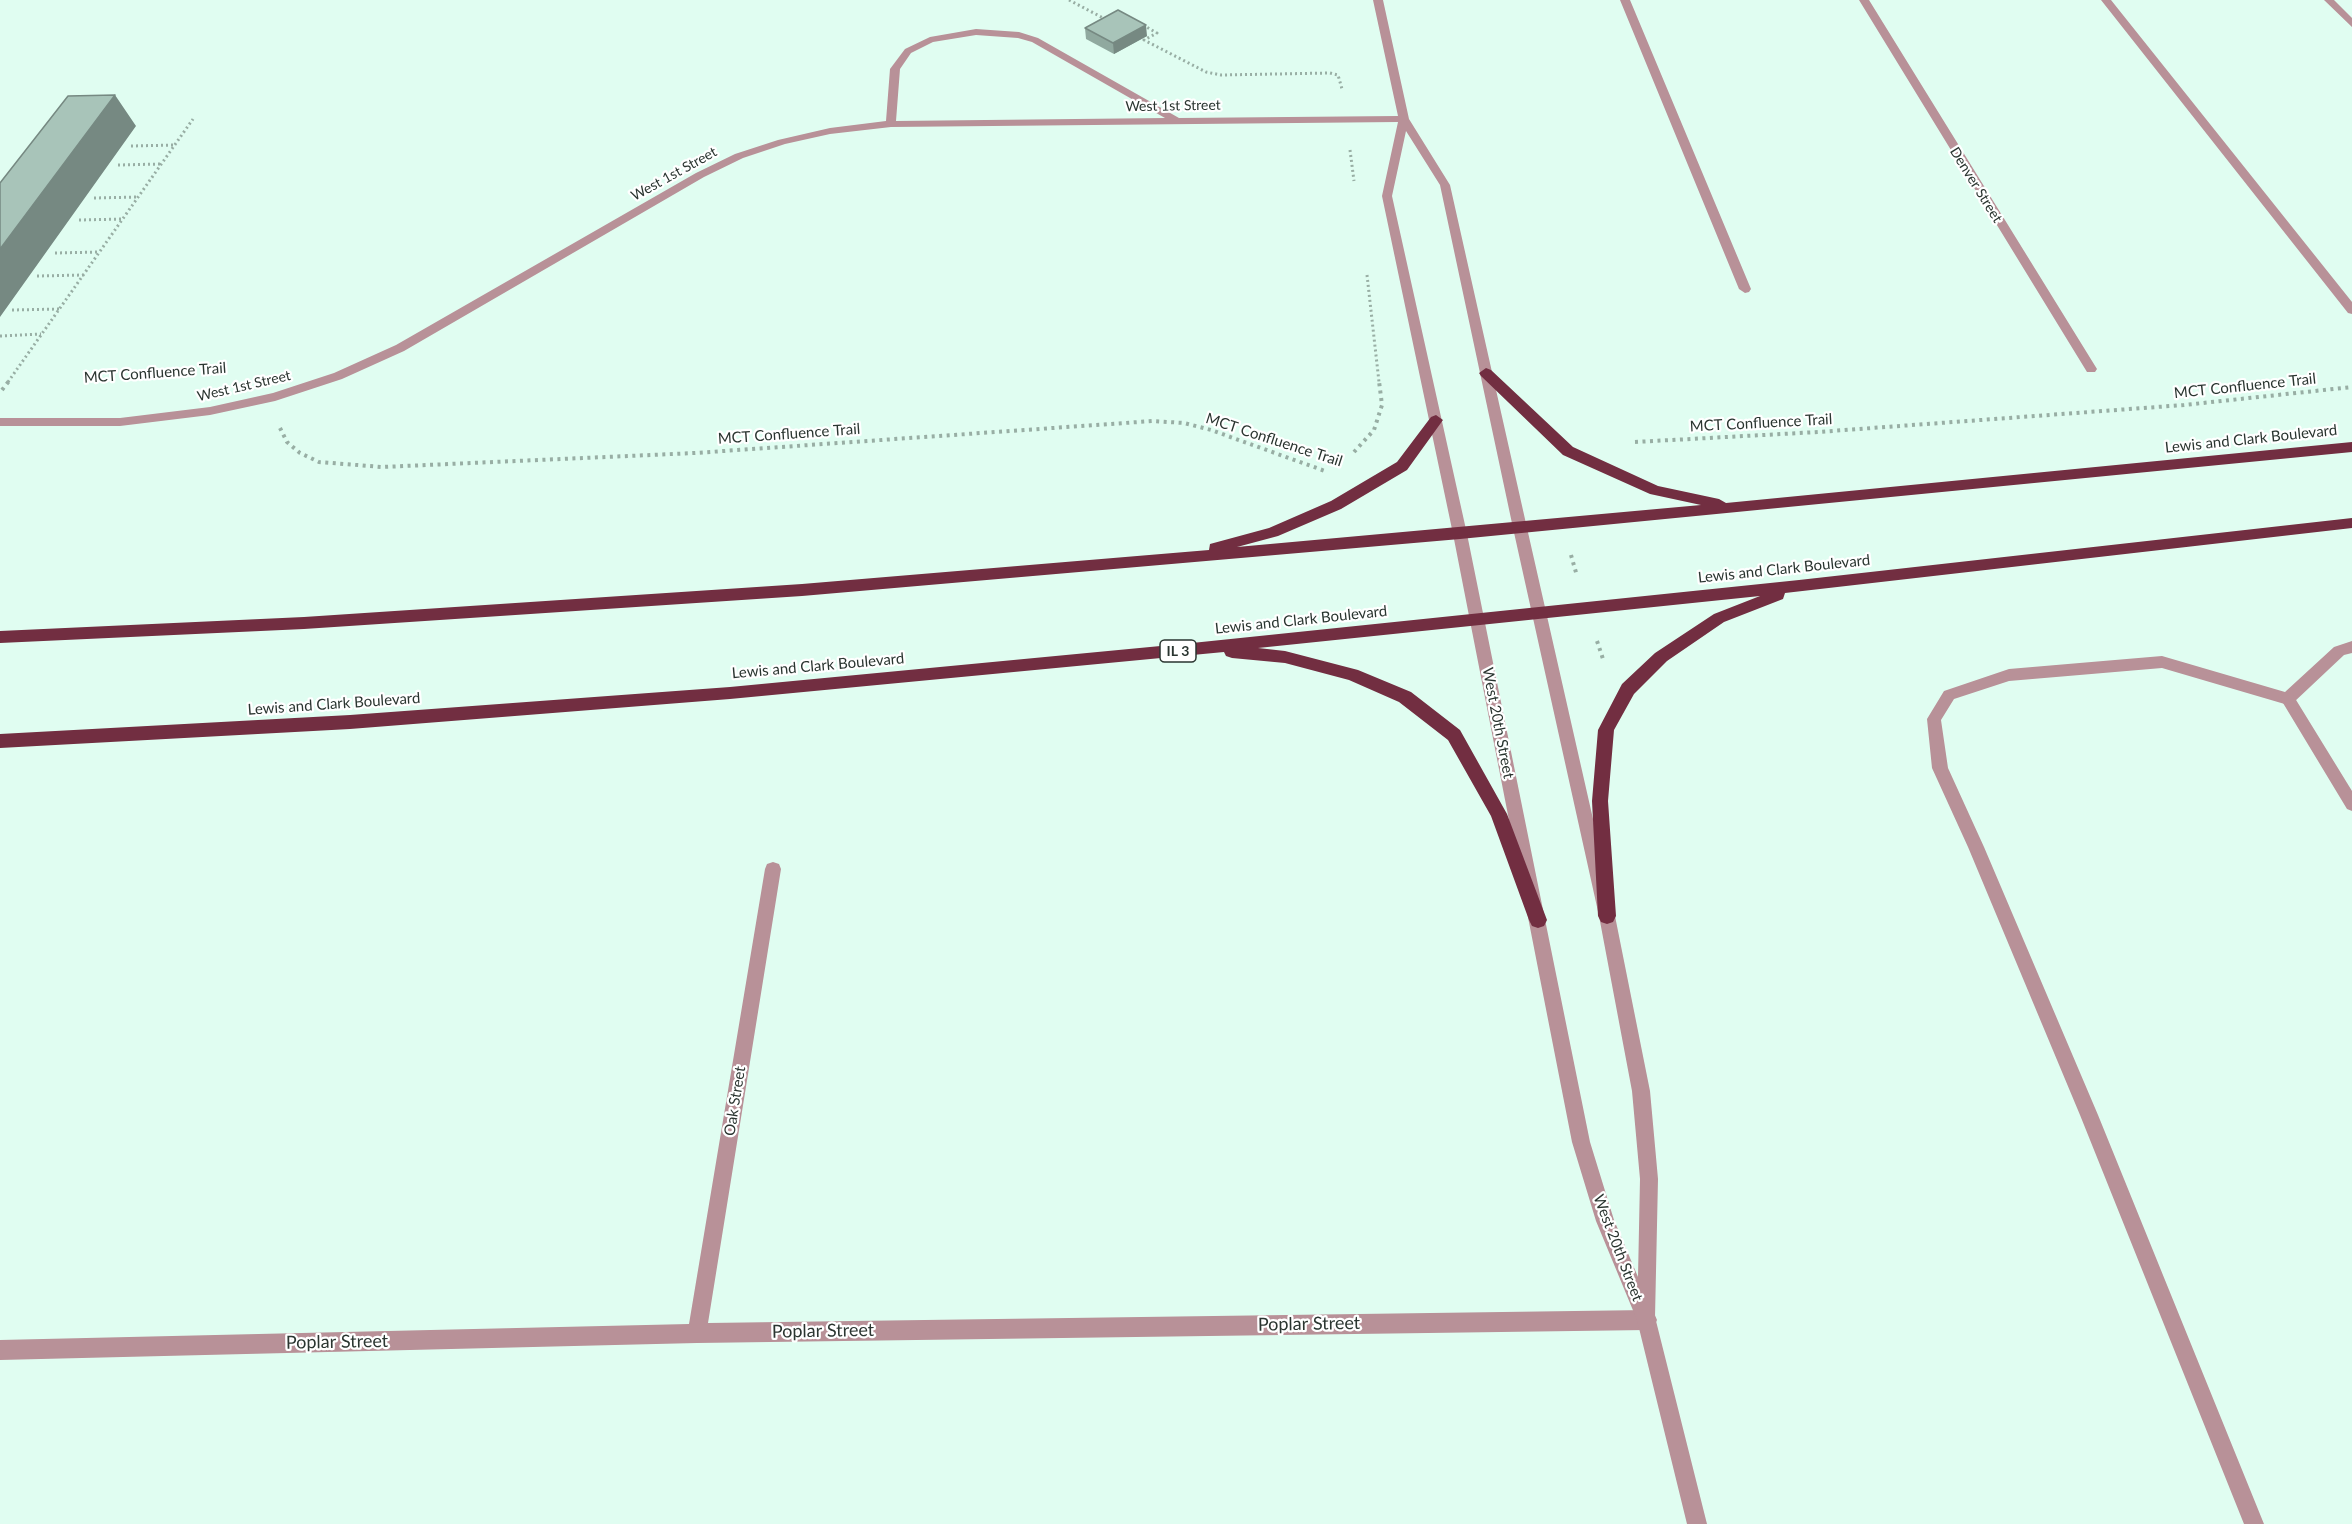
<!DOCTYPE html>
<html>
<head>
<meta charset="utf-8">
<style>
	body { margin:0 }
	canvas { display:block; background:#e0fdf1 }
</style>
</head>
<body>
<canvas width="2352" height="1524"></canvas>
<script>
const g = document.querySelector('canvas').getContext('2d');
g.lineJoin = 'round';
function poly(rows) {
  const path = new Path2D();
  for (const r of rows) {
    path.moveTo(r[0], r[1]);
    for (let i = 2; i < r.length; i += 2) path.lineTo(r[i], r[i + 1]);
  }
  return path;
}
function stroke(path, color, width, dash) {
  g.strokeStyle = color;
  g.lineWidth = width;
  g.lineCap = dash ? 'butt' : 'round';
  g.setLineDash(dash || []);
  g.stroke(path);
}
function fill(path, color) {
  g.fillStyle = color;
  g.fill(path, 'evenodd');
}
function write(font, color, halo, rows, align = 'center') {
  g.font = font + ' Lato,sans-serif';
  g.lineWidth = 4.5;
  g.setLineDash([]);
  g.textBaseline = 'middle';
  g.strokeStyle = halo;
  g.fillStyle = color;
  for (const [text, x, y, turn = 0] of rows) {
    g.save();
    g.translate(x, y);
    g.rotate((+turn || 0) * Math.PI / 180);
    g.textAlign = isNaN(turn) ? turn : align;
    if (halo) g.strokeText(text, 0, 0);
    g.fillText(text, 0, 0);
    g.restore();
  }
}
const pathFar1 = poly([
	[1069,0,1107,20],
	[1143,25,1157,33,1144,40,1206,72,1221,75,1330,73,1338,75,1342,89],
	[131,146,175,145],
	[1350,150,1354,181],
	[118,165,161,164],
	[94,198,138,197],
	[79,220,123,219],
	[55,253,99,252],
	[1367,275,1379,382],
	[37,276,84,275],
	[12,310,60,309],
	[0,336,41,334],
	[8,382,193,119]
]);
const path = poly([
	[2,390,9,381],
	[280,428,287,442,300,453,319,462,382,467,695,453,1153,421,1184,423,1211,430,1325,471],
	[1635,442,1818,432,2184,405,2352,387],
	[1354,452,1374,430,1382,405,1379,381],
	[1571,555,1577,576],
	[1597,641,1604,662]
]);
const service = poly([
	[1620,0,1630,0,1751,289,1749,292,1745,293,1739,289,1620,0],
	[2101,0,2111,0,2352,302,2352,314,2348,313,2101,0],
	[2324,0,2334,0,2352,18,2352,27,2324,0],
	[2352,641,2352,653,2344,655,2293,703,2288,705,2162,668,2009,681,1954,699,1941,720,1948,768,1984,847,2098,1115,2264,1524,2244,1524,2080,1115,1968,847,1932,768,1927,719,1944,691,2009,669,2162,656,2285,692,2334,647,2352,641]
]);
const minor = poly([
	[1373,0,1383,0,1409,119,1450,185,1527,528,1525,531,1520,533,1513,528,1440,185,1406,131,1392,196,1467,534,1460,539,1453,534,1382,196,1398,122,891,127,830,134,785,144,743,158,704,177,404,351,342,379,275,401,210,415,120,426,0,426,0,418,120,418,210,407,273,393,334,373,396,345,696,173,735,154,778,140,830,128,886,121,890,69,905,49,930,37,976,29,1019,32,1038,38,1179,118,1398,116,1373,0],
	[976,35,1018,38,1032,42,1165,118,896,121,900,69,911,53,933,42,976,35],
	[1859,0,1869,0,2097,369,2095,372,2087,372,1859,0],
	[2288,693,2293,695,2352,791,2352,811,2347,809,2283,703,2281,699,2283,695,2288,693],
	[773,862,779,864,781,869,708,1323,1647,1310,1654,1313,1657,1320,1654,1327,1647,1330,697,1343,0,1360,0,1340,689,1324,765,869,767,864,773,862]
]);
const tertiary = poly([
	[1520,523,1527,528,1615,916,1650,1091,1658,1179,1655,1317,1707,1524,1687,1524,1637,1320,1596,1221,1572,1142,1453,534,1460,529,1467,534,1590,1142,1614,1220,1638,1277,1640,1179,1632,1091,1599,916,1513,528,1520,523]
]);
const trunk = poly([
	[1486,368,1491,370,1573,447,1658,486,1719,499,1726,503,2352,442,2352,452,1460,539,802,596,304,629,0,643,0,631,304,617,802,584,1209,550,1210,544,1269,528,1331,501,1397,462,1431,417,1436,415,1443,420,1407,470,1341,509,1278,536,1237,547,1701,505,1650,494,1563,455,1481,376,1479,373,1486,368],
	[2352,518,2352,528,1785,593,1783,599,1724,622,1667,661,1634,694,1614,730,1608,801,1616,916,1613,922,1607,924,1601,922,1598,916,1592,801,1598,730,1622,684,1655,653,1714,614,1760,596,1258,648,1285,651,1358,670,1411,692,1460,730,1507,814,1547,920,1544,926,1538,928,1532,926,1529,920,1491,816,1448,740,1399,702,1349,680,1285,663,1232,658,1226,656,1224,652,730,699,350,729,0,748,0,734,350,715,730,687,1192,643,1799,580,2352,518]
]);
const wall = poly([
	[1085,28,1147,36,1114,54,1086,39]
]);
const shadedWall = poly([
	[1146,25,1147,36,1114,54,1113,43],
	[115,95,136,126,0,317,0,249]
]);
const building = poly([
	[1118,10,1146,25,1113,43,1085,28,1118,10],
	[115,95,0,249,0,183,68,96,115,95]
]);
const farStreetnames = [
	["West 1st Street",1173,106,-1],
	["West 1st Street",674,174,-29],
	["Denver Street",1976,185,58],
	["West 1st Street",244,386,-13]
];
const shields = [
	[1178,651,36]
];
const shieldNames = [
	["IL 3",1178,651]
];
const streetNames = [
	["MCT Confluence Trail",155,373,-4],
	["MCT Confluence Trail",2245,386,-6],
	["MCT Confluence Trail",1761,423,-3],
	["MCT Confluence Trail",789,434,-4],
	["Lewis and Clark Boulevard",2251,439,-6],
	["MCT Confluence Trail",1274,440,18],
	["Lewis and Clark Boulevard",1784,569,-6],
	["Lewis and Clark Boulevard",1301,620,-6],
	["Lewis and Clark Boulevard",818,666,-5],
	["Lewis and Clark Boulevard",334,704,-4],
	["West 20th Street",1498,723,79],
	["Oak Street",735,1101,-81],
	["West 20th Street",1618,1248,69]
];
const nearStreetnames = [
	["Poplar Street",1309,1324,-1],
	["Poplar Street",823,1331,-1],
	["Poplar Street",337,1342,-1]
];
stroke(pathFar1, '#98aea4', 3, [2, 3]);
stroke(path, '#98aea4', 4, [3, 4.5]);
fill(service, '#b89198');
fill(minor, '#b89198');
fill(tertiary, '#b89198');
fill(trunk, '#722e41');
fill(wall, '#90a99f');
fill(shadedWall, '#768982');
fill(building, '#a8c4b9');
stroke(building, '#768982', 1.5);
write('14px', '#2a3530', '#fff', farStreetnames);
for (const [x, y, w] of shields) {
  const box = new Path2D();
  box.roundRect(x - w / 2, y - 11, w, 22, 4.5);
  g.fillStyle = '#fff';
  g.fill(box);
  stroke(box, '#2a3530', 1.5);
}
write('bold 14px', '#2a3530', null, shieldNames);
write('15px', '#2a3530', '#fff', streetNames);
write('18px', '#2a3530', '#fff', nearStreetnames);
</script>
</body>
</html>
